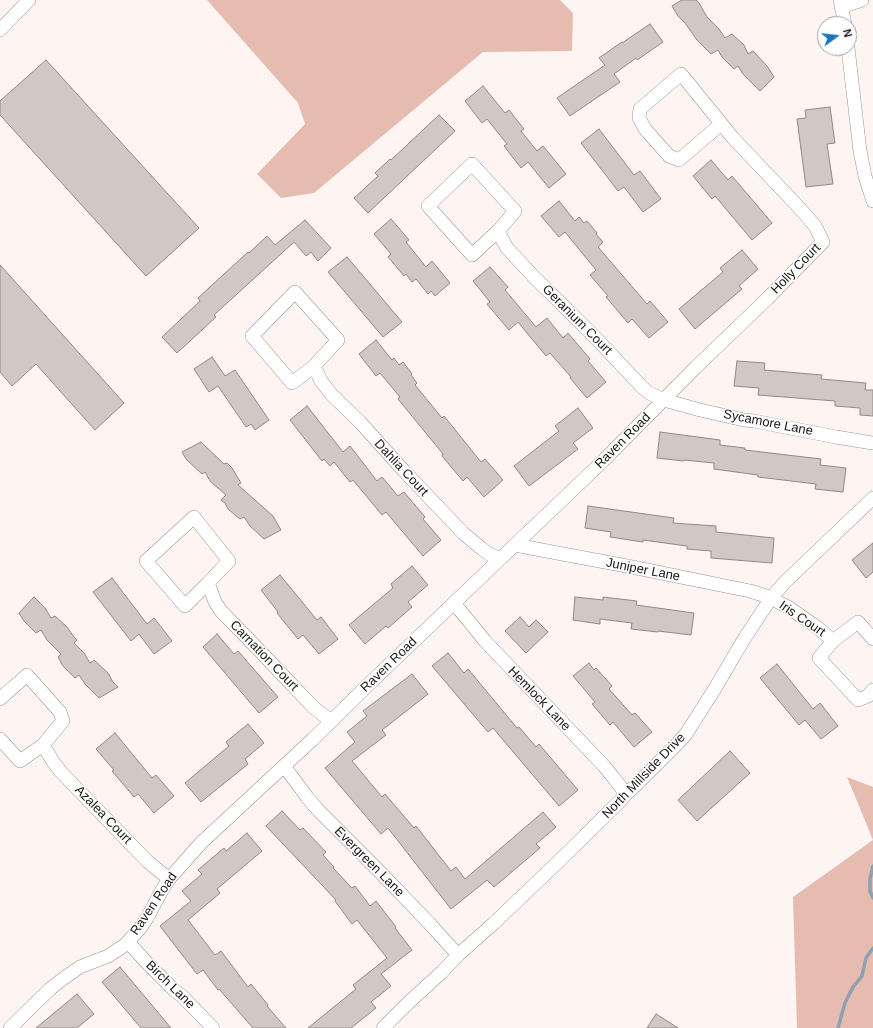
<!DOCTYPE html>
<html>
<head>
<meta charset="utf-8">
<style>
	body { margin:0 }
	#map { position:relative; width:873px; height:1028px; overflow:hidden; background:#fef5f3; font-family:Helvetica,sans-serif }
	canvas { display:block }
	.north { position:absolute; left:817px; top:16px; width:40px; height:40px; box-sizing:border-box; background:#fff; border:1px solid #a3a2a2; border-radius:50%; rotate:75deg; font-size:11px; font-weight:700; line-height:16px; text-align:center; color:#1a1716 }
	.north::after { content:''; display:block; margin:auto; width:14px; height:18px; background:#1577c3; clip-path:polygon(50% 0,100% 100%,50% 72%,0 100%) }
</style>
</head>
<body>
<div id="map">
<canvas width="873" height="1028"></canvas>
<div class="north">N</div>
</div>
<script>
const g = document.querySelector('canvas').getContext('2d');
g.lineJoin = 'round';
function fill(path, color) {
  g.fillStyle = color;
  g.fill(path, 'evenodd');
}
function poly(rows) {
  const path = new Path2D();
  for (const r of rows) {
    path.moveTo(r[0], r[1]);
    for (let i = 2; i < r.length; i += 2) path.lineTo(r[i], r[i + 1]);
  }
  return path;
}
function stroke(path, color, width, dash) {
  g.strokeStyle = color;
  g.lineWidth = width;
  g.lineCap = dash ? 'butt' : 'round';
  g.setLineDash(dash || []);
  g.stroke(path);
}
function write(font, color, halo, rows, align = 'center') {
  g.font = font + ' Helvetica,sans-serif';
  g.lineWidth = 3;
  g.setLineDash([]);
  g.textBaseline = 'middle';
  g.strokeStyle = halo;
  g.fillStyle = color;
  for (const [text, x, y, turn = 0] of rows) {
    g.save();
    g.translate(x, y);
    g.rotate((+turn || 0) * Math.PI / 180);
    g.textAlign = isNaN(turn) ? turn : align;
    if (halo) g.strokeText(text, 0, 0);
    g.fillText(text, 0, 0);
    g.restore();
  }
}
const green = poly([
	[207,0,560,0,573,13,572,51,483,52,314,193,281,198,257,174,305,124,298,103],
	[847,777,873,787,873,1028,797,1028,793,897,873,840]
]);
const stream = poly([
	[873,866,870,879,870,891,873,898],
	[838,1028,845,1003,853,987,862,976,866,958,873,948]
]);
const building = poly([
	[682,0,696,0,699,3,707,17,719,29,725,38,732,34,744,45,748,54,753,51,767,66,774,77,760,91,743,74,738,66,734,69,722,57,718,50,711,54,697,40,685,23,678,16,672,6,682,0],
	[650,24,663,42,637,60,636,58,614,74,620,82,570,116,557,98,605,65,599,58,622,42,622,43,650,24],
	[46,60,199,228,146,276,0,115,0,101,46,60],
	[483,86,505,113,509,110,524,129,521,131,537,151,543,146,566,174,549,188,528,162,521,168,504,146,507,144,487,119,482,123,465,101,483,86],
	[830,107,835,143,827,144,833,184,806,187,797,119,806,118,805,110,830,107],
	[439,115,455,131,368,213,354,198,378,176,375,173,390,159,391,160,439,115],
	[599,129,634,175,640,171,661,199,643,212,624,187,618,191,581,143,599,129],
	[711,160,728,180,732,176,772,223,752,240,715,196,712,199,693,176,711,160],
	[559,201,575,221,579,217,584,223,587,221,597,233,596,234,603,242,598,247,647,304,650,301,668,322,649,338,632,319,628,323,606,297,608,296,590,275,596,270,565,232,559,237,541,216,559,201],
	[391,219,409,240,406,242,426,267,432,261,450,283,435,296,431,291,428,294,416,279,412,282,406,274,404,276,388,257,391,254,374,234,391,219],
	[305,220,331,248,318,261,311,252,306,256,294,242,214,315,216,317,177,353,162,337,200,301,198,298,248,252,249,253,267,236,275,245,305,220],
	[742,250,758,269,739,286,742,289,695,329,679,309,723,272,720,268,742,250],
	[347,257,402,322,383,337,328,272,347,257],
	[0,265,124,403,95,430,36,364,12,386,0,372,0,265],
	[490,267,508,287,505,290,536,327,547,318,563,338,568,333,590,359,588,361,606,382,587,398,570,378,571,377,550,353,546,356,518,322,509,330,487,304,490,302,473,281,490,267],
	[376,340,392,360,394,358,399,365,403,362,412,374,411,375,417,383,415,385,442,418,444,416,481,462,485,459,503,480,484,497,467,477,463,481,442,456,443,454,398,399,400,397,380,373,376,376,359,354,376,340],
	[212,357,225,376,235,370,269,420,255,430,251,424,246,427,218,386,209,392,194,369,212,357],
	[737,361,765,363,764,370,822,375,821,379,866,383,865,390,873,390,873,416,860,415,860,408,835,406,835,401,758,395,759,388,734,386,737,361],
	[307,406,343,452,350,446,377,481,382,477,398,496,404,492,425,517,423,519,441,540,423,556,386,512,382,515,353,480,350,482,334,462,330,466,324,459,322,461,290,420,307,406],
	[578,408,593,428,573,443,578,449,529,486,514,466,559,431,555,426,578,408],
	[660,432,720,440,720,445,745,448,745,450,821,459,820,465,846,468,843,492,815,489,816,484,758,477,758,475,714,469,714,463,684,460,684,461,657,458,660,432],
	[201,442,224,464,227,463,232,468,241,483,238,485,273,516,281,530,264,539,250,526,244,517,240,519,228,509,225,503,221,500,226,495,210,481,205,472,202,474,186,459,182,452,201,442],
	[588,506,674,518,673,523,716,526,716,532,774,538,772,563,711,558,711,551,687,549,687,546,643,540,643,542,610,537,611,532,585,528,588,506],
	[873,543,873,572,866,578,852,560,873,543],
	[412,566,428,585,408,602,412,607,388,628,386,626,365,644,349,625,393,588,391,584,412,566],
	[280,575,317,620,321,617,338,639,319,654,303,635,298,639,277,613,278,612,261,590,280,575],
	[112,578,147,624,154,618,172,641,154,654,139,634,131,641,93,592,112,578],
	[34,597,45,608,51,618,55,616,67,627,74,637,77,640,74,643,84,653,90,663,94,660,108,673,113,682,118,687,99,698,85,684,79,675,75,678,63,666,58,657,61,654,47,640,41,630,36,633,24,621,19,613,34,597],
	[575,597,603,600,603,597,637,601,636,605,694,613,691,635,658,631,658,632,631,629,632,623,600,619,600,624,573,620,575,597],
	[520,617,529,627,536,620,548,632,526,653,505,631,520,617],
	[217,634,234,654,238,651,278,697,259,713,203,647,217,634],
	[448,653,464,673,468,669,517,728,519,727,536,747,539,744,578,790,559,806,493,728,488,732,432,666,448,653],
	[589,663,594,670,596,668,612,686,609,689,632,715,635,713,652,732,634,747,613,722,610,725,592,704,595,702,573,676,589,663],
	[777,664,813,709,820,703,838,726,821,739,805,720,799,725,760,678,777,664],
	[412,674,428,694,382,730,386,735,352,761,382,797,385,794,414,828,416,826,451,871,456,867,465,879,543,812,556,827,536,844,540,848,494,887,487,880,451,909,388,828,381,834,325,768,355,742,347,732,367,716,363,711,412,674],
	[248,724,264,743,245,759,248,764,201,802,185,783,229,746,226,742,248,724],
	[115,733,152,778,156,775,174,796,154,813,138,794,134,797,112,771,114,770,96,749,115,733],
	[730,751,750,773,697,821,678,800,730,751],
	[282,811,300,830,303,828,326,852,323,855,334,867,333,868,352,888,355,886,370,906,376,901,396,927,395,928,412,950,381,974,391,986,371,1002,376,1008,351,1028,308,1028,356,989,353,985,387,958,357,920,352,924,335,901,336,900,266,826,282,811],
	[247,833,262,851,217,889,220,893,188,920,215,955,221,951,248,987,251,984,268,1005,267,1006,286,1028,253,1028,219,989,218,990,203,970,197,974,160,926,191,901,182,891,202,874,198,870,224,848,226,851,247,833],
	[120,967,171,1028,141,1028,102,982,120,967],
	[77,994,94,1014,77,1028,36,1028,77,994],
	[656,1014,678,1028,647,1028,656,1014]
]);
const minor = poly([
	[840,0,845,24],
	[841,7,862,0],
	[0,30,29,0],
	[848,48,860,151,865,176,873,201],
	[499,230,472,255,428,206,472,164,515,211,499,230,502,239,507,248,533,276,593,335,642,387,649,393,664,400,700,410,744,420,754,421,836,437,873,443],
	[295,292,338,340,313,367,292,383,252,336,295,292],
	[313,367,317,372,321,381,332,395,360,422,404,471,445,514,463,533,481,548,489,554,500,559],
	[515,545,568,555,632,567,750,591,766,596,788,607,818,628,833,641],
	[208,583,185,606,146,561,194,517,229,561,208,583,215,602,221,611,259,650,313,707,331,721],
	[454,603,485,641,604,766,613,777,626,794],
	[873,639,858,622,833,641,819,658,858,700,868,696,873,690],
	[0,699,27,675,60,712,63,721,43,745,54,763,61,772,147,861,169,879],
	[0,739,20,761,43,745],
	[284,766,307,797,318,810,381,873,429,923,458,955],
	[128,942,147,963,174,990,182,996,213,1028],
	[10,1028,50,989,64,978,80,967,108,956,125,945,141,927,147,918,162,890,169,879,201,843,313,739,371,682,604,460,696,367,767,299,823,242,815,226,803,212,790,198,733,138,681,74,640,109,639,118,645,129,669,156,679,160,721,124],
	[383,1028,407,1004,442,972,458,955,493,924,558,862,619,802,626,794,635,786,678,743,686,734,714,690,744,639,771,598,785,582,873,498]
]);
const streetNames = [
	["Holly Court",796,269,-46],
	["Geranium Court",577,320,45],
	["Sycamore Lane",768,423,11],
	["Raven Road",623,441,-45],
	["Dahlia Court",401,468,47],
	["Juniper Lane",643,570,11],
	["Iris Court",802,619,34],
	["Carnation Court",264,656,46],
	["Raven Road",389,665,-44],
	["Hemlock Lane",539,699,46],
	["North Millside Drive",644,776,-46],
	["Azalea Court",103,815,46],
	["Evergreen Lane",369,862,45],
	["Raven Road",154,904,-56],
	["Birch Lane",170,985,44]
];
fill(green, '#e6bcb1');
stroke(stream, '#8ea0b2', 3.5);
fill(building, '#d1c8c5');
stroke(building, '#918987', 1);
stroke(minor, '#9c9492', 14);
stroke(minor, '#fff', 13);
write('13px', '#1a1716', '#fff', streetNames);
</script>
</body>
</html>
